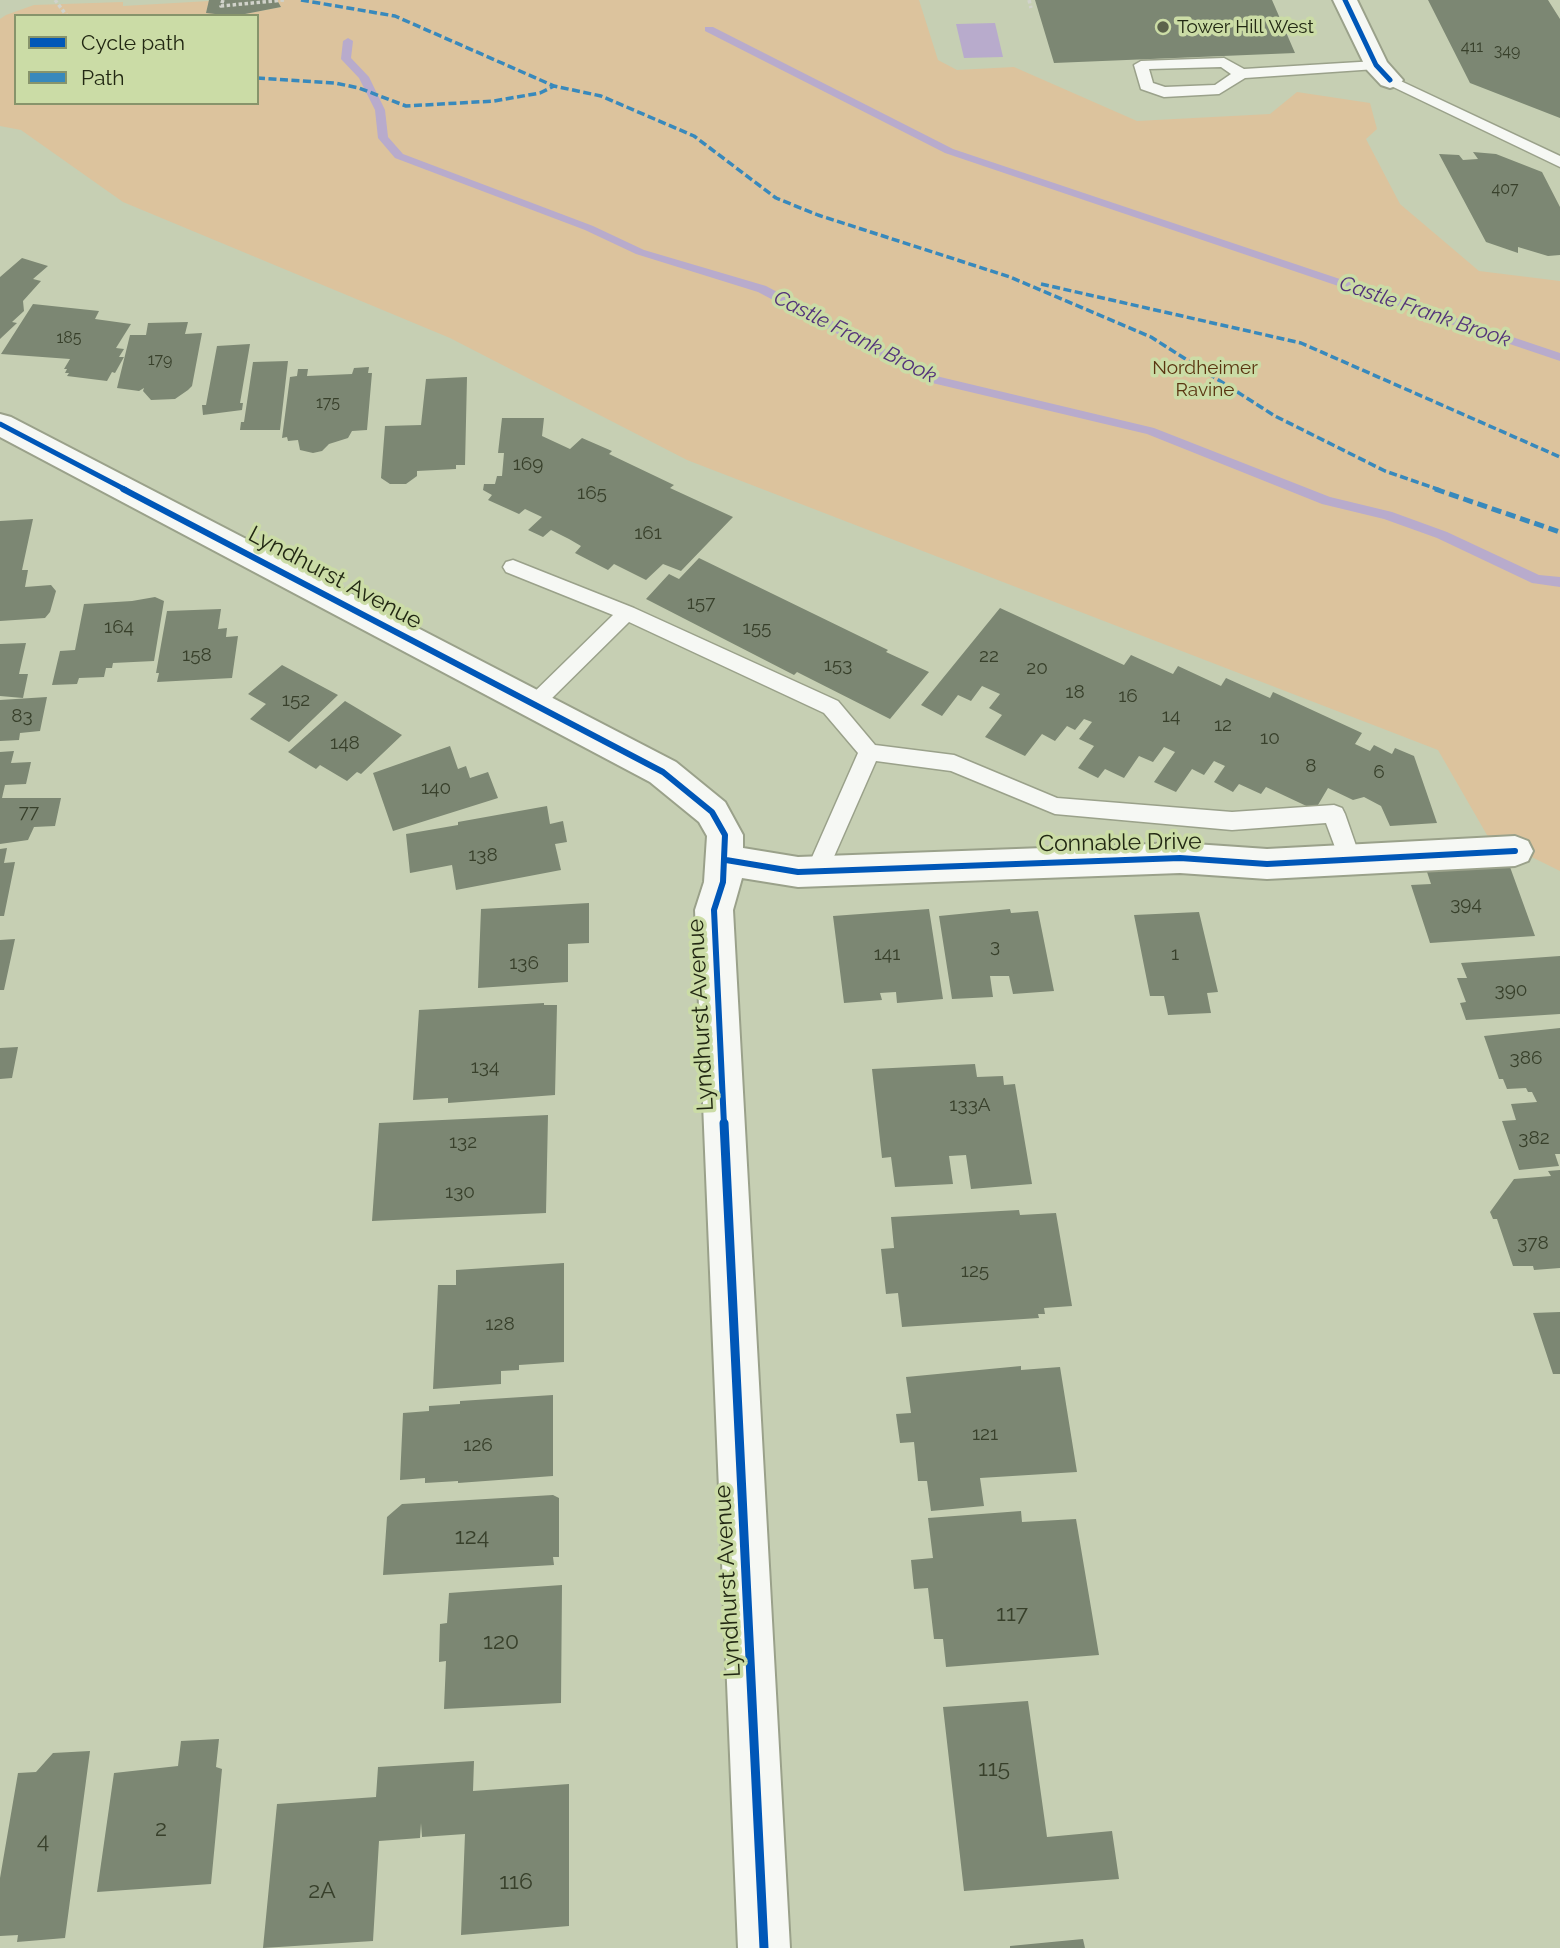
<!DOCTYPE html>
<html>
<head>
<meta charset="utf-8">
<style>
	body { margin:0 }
	#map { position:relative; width:1560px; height:1948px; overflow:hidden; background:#c6cfb3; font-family:Raleway,sans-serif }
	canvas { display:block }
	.legend { position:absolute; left:14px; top:14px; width:245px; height:91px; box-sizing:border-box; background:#cbdca6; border:2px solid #87946b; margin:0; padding:9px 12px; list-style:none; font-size:21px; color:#222813 }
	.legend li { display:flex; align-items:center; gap:14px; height:35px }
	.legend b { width:35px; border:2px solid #87946b }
</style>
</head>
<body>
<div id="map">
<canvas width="1560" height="1948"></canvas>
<ul class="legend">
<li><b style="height:9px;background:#0057b8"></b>Cycle path</li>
<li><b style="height:9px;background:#3889bc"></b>Path</li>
</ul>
</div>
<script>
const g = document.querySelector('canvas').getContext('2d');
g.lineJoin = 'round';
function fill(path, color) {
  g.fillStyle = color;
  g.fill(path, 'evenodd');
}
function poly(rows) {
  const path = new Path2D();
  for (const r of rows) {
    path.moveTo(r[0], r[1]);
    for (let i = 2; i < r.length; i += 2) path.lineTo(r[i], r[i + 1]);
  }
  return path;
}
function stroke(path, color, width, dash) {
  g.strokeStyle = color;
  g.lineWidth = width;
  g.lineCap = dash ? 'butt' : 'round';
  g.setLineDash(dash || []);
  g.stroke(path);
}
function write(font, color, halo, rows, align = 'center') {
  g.font = font + ' Raleway,sans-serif';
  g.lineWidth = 7;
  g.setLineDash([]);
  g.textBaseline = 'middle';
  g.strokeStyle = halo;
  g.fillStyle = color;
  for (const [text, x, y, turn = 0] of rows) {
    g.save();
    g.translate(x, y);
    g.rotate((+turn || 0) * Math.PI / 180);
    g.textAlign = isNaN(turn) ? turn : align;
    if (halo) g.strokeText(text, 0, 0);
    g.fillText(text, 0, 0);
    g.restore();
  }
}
const green = poly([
	[277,0,919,0,938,60,957,70,1014,67,1137,121,1270,114,1297,92,1370,103,1377,129,1366,139,1400,204,1479,271,1560,281,1560,871,1487,835,1438,750,687,460,450,338,123,202,21,130,0,126,0,19,6,15,34,5,123,2,123,6,209,1,206,13,245,14,281,7],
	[16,16,257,16,257,103,16,103]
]);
const water = poly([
	[995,23,1003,57,964,58,956,24]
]);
const stream = poly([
	[705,27,713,27,953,149,1560,353,1560,361,945,153,705,31,705,27],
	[348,38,353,41,351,58,369,77,385,110,388,137,403,154,593,226,644,250,766,286,936,376,1154,428,1330,497,1392,512,1447,532,1539,575,1560,577,1560,587,1532,583,1437,538,1384,519,1322,504,1147,434,928,382,758,292,636,254,585,230,395,158,378,138,375,110,359,78,341,59,343,41,348,38]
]);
const building = poly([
	[209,0,277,0,281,7,245,14,215,14,206,13],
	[1035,0,1272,0,1295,53,1054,63],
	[1428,0,1548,0,1560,19,1560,118,1470,83],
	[1473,152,1496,154,1542,172,1560,207,1560,255,1548,256,1518,247,1518,253,1486,242,1439,154,1459,155,1463,160,1478,159],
	[22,258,48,266,33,279,41,281,23,301,24,311,12,322,17,323,0,339,0,277],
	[33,304,99,311,95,319,131,324,116,348,124,349,119,357,124,357,115,373,112,372,107,381,67,376,69,373,65,373,67,369,64,369,70,359,1,354],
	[188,322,185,334,202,333,192,386,188,390,175,399,151,400,143,391,144,388,139,391,117,388,130,335,146,335,148,323],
	[250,344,240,403,243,403,242,410,203,415,202,405,206,405,217,346],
	[288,361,280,430,240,430,241,422,244,422,253,362],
	[369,367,368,373,372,373,367,430,352,431,348,438,329,444,322,451,313,453,300,450,298,440,288,441,287,437,282,438,290,377,297,376,298,369,308,369,307,376,352,374,354,368],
	[467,377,465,465,456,465,456,469,417,471,417,476,406,484,390,484,381,478,385,426,421,425,426,379],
	[502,418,544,418,542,436,570,449,582,438,612,451,609,454,674,485,670,488,733,517,681,571,663,564,646,580,614,564,608,570,575,553,581,546,569,539,551,530,543,537,528,530,542,517,525,509,519,514,488,500,492,495,483,490,484,484,495,484,497,476,502,476,504,453,498,453],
	[33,519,22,570,28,570,25,587,51,585,56,591,50,612,45,618,0,621,0,521],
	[699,558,888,650,886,652,929,672,890,719,797,672,794,675,646,599,669,574,679,579],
	[155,597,164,601,154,661,113,663,112,668,106,668,104,677,79,678,77,684,52,685,60,651,75,650,84,604,132,601],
	[1000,608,1124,665,1131,655,1173,674,1178,666,1221,686,1226,678,1270,698,1273,692,1362,733,1355,744,1370,751,1374,745,1392,754,1395,748,1414,756,1437,823,1390,826,1381,806,1364,797,1353,800,1328,788,1315,810,1266,787,1261,794,1239,784,1233,792,1214,782,1225,766,1214,761,1204,775,1192,769,1176,792,1154,782,1175,752,1164,747,1153,762,1139,756,1124,778,1105,769,1098,778,1078,768,1094,746,1079,739,1092,722,1084,719,1075,730,1067,726,1055,741,1042,734,1025,756,985,737,1002,715,989,708,1000,694,982,686,971,701,958,695,942,716,921,705],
	[221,609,218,629,227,628,226,637,238,636,232,678,157,682,159,673,156,673,167,611],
	[26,643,19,674,28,674,23,698,0,696,0,644],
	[282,665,338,695,289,742,250,719,266,704,248,694],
	[47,697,40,731,20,733,19,740,0,741,0,700],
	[345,701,402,735,361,774,357,772,347,781,320,765,316,769,288,752],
	[450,746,458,769,466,766,470,778,488,772,498,798,393,831,373,773],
	[14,751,11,763,31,762,26,784,5,785,2,798,61,798,55,826,34,827,28,840,0,844,0,752],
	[547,806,550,824,563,821,567,842,555,844,561,870,456,890,452,865,410,873,406,834,458,825,458,822],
	[7,848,4,863,15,862,4,916,0,916,0,849],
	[1510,867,1535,936,1430,943,1411,885,1431,884,1427,872],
	[589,903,589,943,568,944,568,982,478,988,481,909],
	[929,909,943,999,897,1003,896,992,880,993,882,1000,844,1003,833,916],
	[1010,909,1011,913,1038,911,1054,991,1013,994,1009,976,990,976,993,997,952,999,939,916],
	[1199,912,1218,992,1207,993,1211,1013,1168,1015,1164,996,1150,996,1134,915],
	[15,939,4,990,0,990,0,940],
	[1560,956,1560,1014,1466,1020,1460,1003,1466,1002,1457,978,1467,978,1461,963],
	[544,1003,544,1005,557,1005,555,1095,448,1103,448,1098,413,1100,419,1010],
	[1560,1028,1560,1154,1555,1154,1559,1166,1519,1170,1502,1121,1516,1120,1511,1104,1537,1102,1532,1092,1528,1092,1526,1088,1507,1089,1503,1079,1499,1079,1484,1036],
	[18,1047,12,1078,0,1079,0,1048],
	[975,1064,977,1077,1003,1076,1004,1085,1015,1084,1032,1184,971,1189,966,1155,949,1156,953,1184,895,1187,891,1157,882,1158,872,1069],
	[548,1115,546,1213,372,1221,379,1123],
	[1560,1170,1560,1268,1534,1270,1533,1266,1513,1266,1497,1219,1493,1219,1490,1212,1514,1179,1551,1176,1548,1171],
	[1019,1210,1020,1215,1056,1213,1072,1306,1044,1308,1045,1314,1038,1314,1039,1318,902,1327,898,1293,886,1294,881,1249,894,1248,891,1217],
	[564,1263,564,1362,519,1365,519,1370,501,1371,501,1384,433,1389,438,1285,456,1285,456,1270],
	[1560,1312,1560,1374,1553,1374,1533,1313],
	[1021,1366,1021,1370,1060,1367,1077,1472,980,1478,984,1506,931,1511,927,1481,918,1481,914,1442,900,1443,896,1414,911,1413,906,1377],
	[553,1395,553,1476,458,1483,458,1481,425,1483,425,1478,400,1480,403,1413,429,1411,429,1406,460,1404,460,1401],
	[553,1495,559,1498,559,1557,553,1557,554,1565,383,1575,387,1517,402,1504],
	[1021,1511,1022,1522,1076,1519,1099,1655,946,1667,943,1639,934,1639,928,1588,914,1589,911,1560,933,1558,928,1518],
	[562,1585,561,1703,444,1709,446,1661,439,1662,440,1624,447,1623,449,1593],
	[1028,1701,1047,1837,1112,1831,1119,1879,964,1891,943,1707],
	[219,1739,216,1767,222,1769,211,1884,97,1892,114,1773,178,1766,181,1741],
	[90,1751,65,1938,17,1942,18,1935,0,1936,0,1878,18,1773,36,1772,53,1753],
	[474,1761,473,1791,569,1784,569,1926,461,1935,465,1834,422,1837,421,1823,420,1838,379,1841,373,1941,263,1948,277,1804,376,1797,378,1767],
	[1083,1939,1085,1948,1010,1948,1010,1946]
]);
const path = poly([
	[55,0,67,16],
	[223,0,221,6,284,0],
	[1029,0,1031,8]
]);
const lane = poly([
	[1224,58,1244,69,1376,61,1383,65,1376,69,1245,78,1219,94,1164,97,1141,89,1134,65,1141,61,1224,58],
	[1221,67,1231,74,1215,85,1165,87,1153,83,1149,69,1221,67],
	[1390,76,1560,156,1560,167,1385,83,1383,80,1385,77,1390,76],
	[513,560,634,608,838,701,875,745,954,755,1057,798,1232,812,1334,805,1342,808,1345,814,1361,860,1358,866,1350,869,1342,866,1326,823,1232,830,1055,814,951,771,876,761,825,877,817,880,809,877,806,871,858,753,824,713,629,622,541,709,534,712,527,709,524,704,527,699,613,615,506,572,503,567,506,562,513,560]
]);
const street = poly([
	[1333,0,1357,0,1387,62,1403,80,1399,85,1390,88,1381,85,1367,70,1333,0],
	[0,414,11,417,676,762,725,802,743,835,743,848,798,857,1180,843,1267,849,1515,836,1528,841,1533,851,1528,861,1515,866,1267,879,1180,873,798,887,742,878,733,910,790,1948,738,1948,695,910,704,882,707,836,699,822,650,782,0,437,0,414]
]);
const quietFar1 = poly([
	[301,0,395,16,554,86,601,96,694,136,776,198,818,215,1010,277,1151,337,1275,416,1385,471,1440,490],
	[257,78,335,83,359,88,406,106,494,101,540,93,554,86],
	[1041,284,1301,343,1560,457]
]);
const quiet = poly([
	[1435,489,1560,532]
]);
const cyclewayFar2 = poly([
	[1345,0,1376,65,1390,80],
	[0,424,126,490]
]);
const cyclewayFar1 = poly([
	[123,489,663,772,712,812,725,835,723,882,714,910,724,1125],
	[726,860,798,872,1180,858,1267,864,1515,851]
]);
const cycleway = poly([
	[724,1123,764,1948]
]);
const markers = [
	[1163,27,7,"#5b624b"]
];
const farNumbernames = [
	["411",1472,47],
	["349",1507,51],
	["407",1505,189],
	["185",69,338],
	["179",160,360],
	["175",328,403]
];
const farPoinames = [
	["Tower Hill West",1177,27]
];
const farParknames = [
	["Nordheimer",1205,368],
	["Ravine",1205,390]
];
const numberNames = [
	["169",528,464],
	["165",592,493],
	["161",648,533],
	["157",701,603],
	["164",119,627],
	["155",757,628],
	["158",197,655],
	["22",989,656],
	["153",838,665],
	["20",1037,668],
	["18",1075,692],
	["16",1128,696],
	["152",296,700],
	["83",22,716],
	["14",1171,716],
	["12",1223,725],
	["10",1270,738],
	["148",345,743],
	["8",1311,766],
	["6",1379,772],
	["140",436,788],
	["77",29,812],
	["138",483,855],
	["394",1466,904],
	["3",995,946],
	["141",887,954],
	["1",1175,954],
	["136",524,963],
	["390",1511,990],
	["386",1526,1058],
	["134",485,1067],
	["133A",970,1105],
	["382",1534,1138],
	["132",463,1142],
	["130",460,1192],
	["378",1533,1243],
	["125",975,1271],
	["128",500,1324],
	["121",985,1434],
	["126",478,1445]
];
const farWaternames = [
	["Castle Frank Brook",1425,312,19],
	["Castle Frank Brook",855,337,27]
];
const streetNames = [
	["Lyndhurst Avenue",335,578,28],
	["Connable Drive",1120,843,-1],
	["Lyndhurst Avenue",701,1015,-93],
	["Lyndhurst Avenue",728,1581,-93]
];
const nearNumbernames = [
	["124",472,1537],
	["117",1012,1614],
	["120",501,1642],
	["115",994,1769],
	["2",161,1829],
	["4",43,1841],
	["116",516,1882],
	["2A",322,1891]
];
fill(green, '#dcc39d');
fill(water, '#b8abcc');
fill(stream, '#b8abcc');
fill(building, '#7c8773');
stroke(lane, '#9aa18a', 3);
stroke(street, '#9aa18a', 4);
stroke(path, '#d0d2ca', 3.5, [3.5, 2.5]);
fill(lane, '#f6f8f4');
fill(street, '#f6f8f4');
stroke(quietFar1, '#3889bc', 3.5, [8, 3.5]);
stroke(quiet, '#3889bc', 5, [10, 5]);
stroke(cyclewayFar2, '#0057b8', 5);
stroke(cyclewayFar1, '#0057b8', 6);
stroke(cycleway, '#0057b8', 9);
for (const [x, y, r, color] of markers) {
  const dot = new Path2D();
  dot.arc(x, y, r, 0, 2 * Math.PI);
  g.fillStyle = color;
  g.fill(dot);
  stroke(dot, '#cbdca6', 2.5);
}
write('16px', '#38402b', null, farNumbernames);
write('19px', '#222813', '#cbdca6', farPoinames, 'left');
write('19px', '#5a3511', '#cbdca6', farParknames);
write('19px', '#38402b', null, numberNames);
write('italic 21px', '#52327a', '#cbdca6', farWaternames);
write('23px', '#222813', '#cbdca6', streetNames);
write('23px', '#38402b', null, nearNumbernames);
</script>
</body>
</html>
